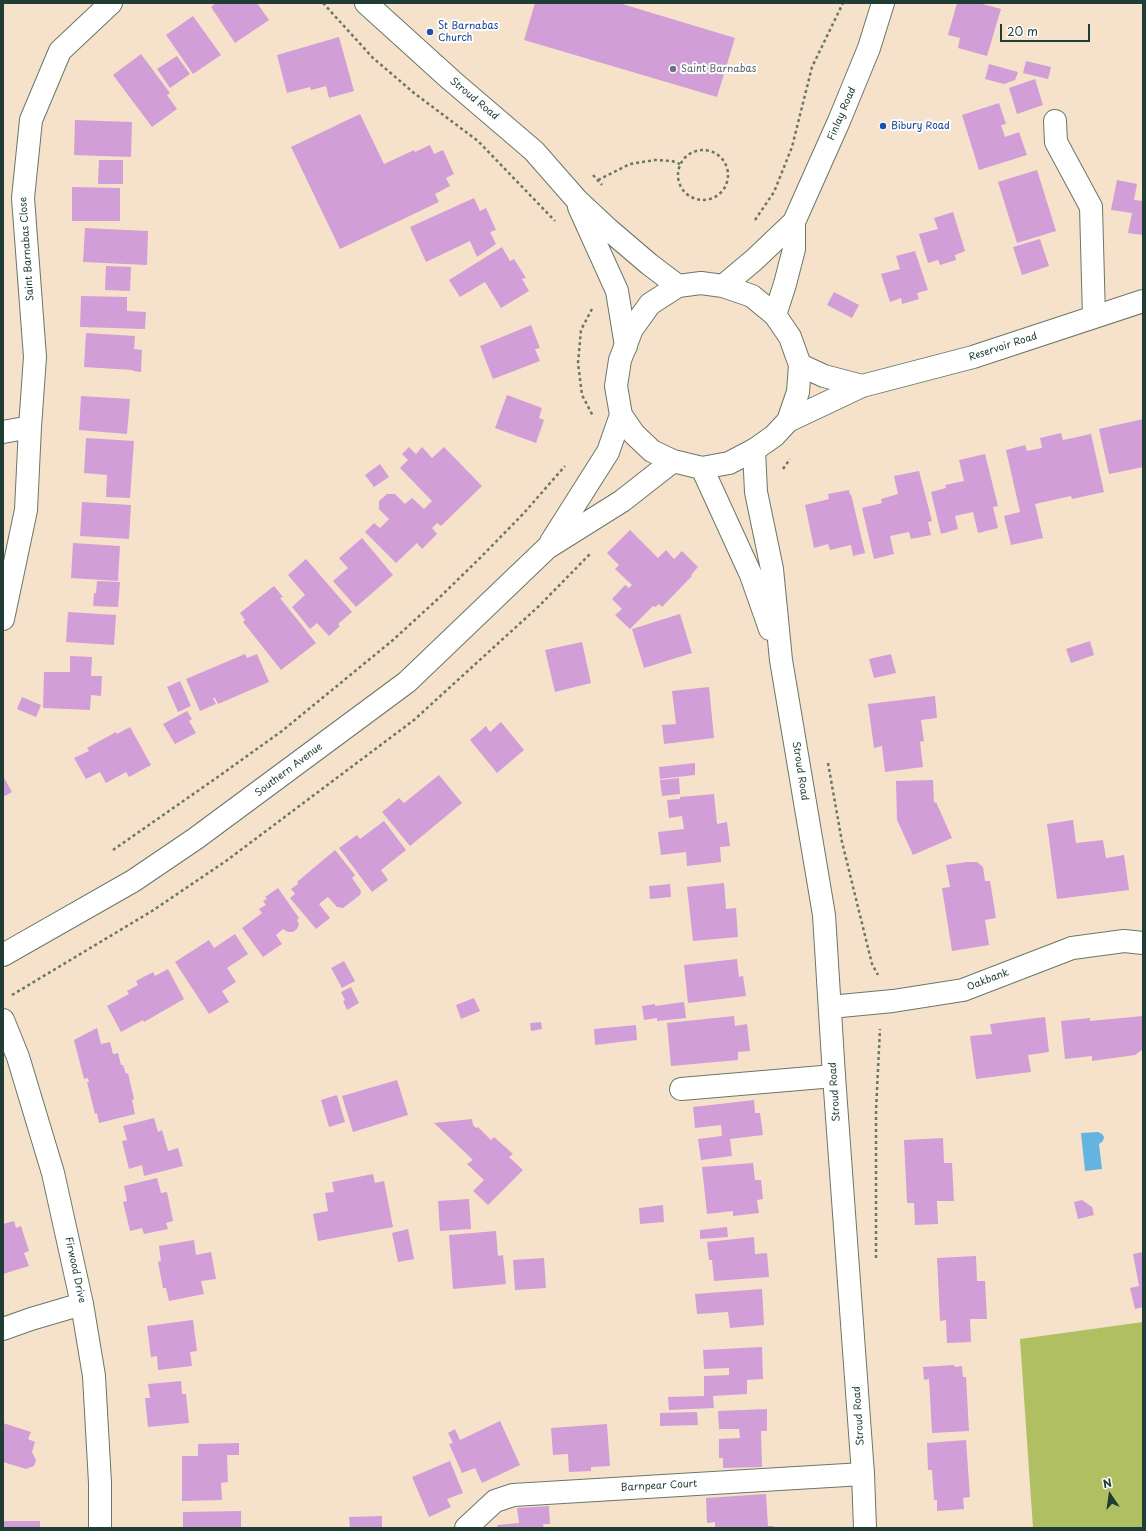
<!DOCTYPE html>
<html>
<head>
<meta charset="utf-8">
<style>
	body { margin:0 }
	#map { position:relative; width:1146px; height:1531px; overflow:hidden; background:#f6e2ca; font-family:"Playpen Sans",sans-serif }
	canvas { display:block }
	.frame { position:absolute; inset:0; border:4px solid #1f3d34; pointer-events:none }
	.north { position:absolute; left:1090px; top:1475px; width:40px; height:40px; -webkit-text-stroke:3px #fff; paint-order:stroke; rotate:347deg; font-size:11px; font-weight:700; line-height:16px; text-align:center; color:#1f3d34 }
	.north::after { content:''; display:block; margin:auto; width:14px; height:18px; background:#1f3d34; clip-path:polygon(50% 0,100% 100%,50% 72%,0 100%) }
	.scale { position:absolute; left:1000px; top:24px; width:90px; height:18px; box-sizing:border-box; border:2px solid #1f3d34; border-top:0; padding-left:5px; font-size:12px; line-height:14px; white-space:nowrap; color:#1f3d34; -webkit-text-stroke:3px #fff; paint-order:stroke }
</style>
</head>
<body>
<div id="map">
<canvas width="1146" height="1531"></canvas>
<div class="frame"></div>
<div class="north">N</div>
<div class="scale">20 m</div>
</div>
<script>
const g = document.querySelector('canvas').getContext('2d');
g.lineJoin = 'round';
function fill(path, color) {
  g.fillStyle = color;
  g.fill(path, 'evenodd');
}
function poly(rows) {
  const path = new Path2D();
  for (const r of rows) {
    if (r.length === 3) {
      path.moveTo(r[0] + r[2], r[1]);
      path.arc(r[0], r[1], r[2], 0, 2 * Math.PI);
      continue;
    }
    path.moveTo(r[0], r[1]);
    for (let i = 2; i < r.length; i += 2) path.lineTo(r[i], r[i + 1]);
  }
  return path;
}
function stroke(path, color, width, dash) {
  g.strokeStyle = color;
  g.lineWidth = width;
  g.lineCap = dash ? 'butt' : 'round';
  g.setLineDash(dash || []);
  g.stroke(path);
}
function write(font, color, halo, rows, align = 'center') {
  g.font = font + ' "Playpen Sans",sans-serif';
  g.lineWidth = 4;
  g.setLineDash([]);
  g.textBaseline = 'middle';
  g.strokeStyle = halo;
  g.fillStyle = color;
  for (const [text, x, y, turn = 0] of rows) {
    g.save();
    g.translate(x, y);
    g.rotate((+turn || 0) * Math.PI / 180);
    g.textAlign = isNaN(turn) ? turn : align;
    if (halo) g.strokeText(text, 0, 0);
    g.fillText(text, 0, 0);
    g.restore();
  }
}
const green = poly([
	[1143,1322,1143,1528,1033,1528,1020,1339]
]);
const water = poly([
	[1098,1132,1102,1134,1104,1137,1103,1141,1099,1144,1102,1169,1085,1171,1081,1133]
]);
const building = poly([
	[216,3,257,3,269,20,235,43,211,7],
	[535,3,619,3,735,38,717,97,524,40],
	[957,3,979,3,1001,9,987,56,958,48,960,38,948,35],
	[193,16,221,55,193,74,166,35],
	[339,37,354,91,329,98,326,86,311,90,310,87,287,93,277,55],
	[141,54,170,93,167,95,177,109,152,127,113,75],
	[177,56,190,74,170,88,157,69],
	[1026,61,1051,67,1048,79,1023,73],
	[989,64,1018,72,1015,80,1004,84,985,79],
	[1035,79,1043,105,1017,114,1009,88],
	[999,103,1006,124,1001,125,1005,137,1019,132,1027,155,979,170,962,115],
	[360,114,384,164,414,150,415,152,430,145,434,154,443,150,454,174,446,178,450,186,435,194,439,202,340,249,291,147],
	[75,120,132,122,131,157,74,155],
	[99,160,123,160,123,184,98,184],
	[1037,170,1056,231,1017,243,998,182],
	[1117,180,1137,184,1134,200,1143,201,1143,235,1128,233,1132,213,1111,210],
	[72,187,120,188,120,221,72,221],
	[474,198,480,211,486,208,496,230,490,232,496,244,477,257,470,241,426,262,410,227],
	[953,212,965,251,955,255,956,260,940,265,938,260,928,263,919,234,938,229,934,218],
	[85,228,148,231,147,265,83,262],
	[1040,239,1049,266,1022,275,1013,247],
	[502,247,510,261,514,259,526,278,522,279,529,291,501,308,485,282,460,297,449,280],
	[915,251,928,290,917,293,919,299,902,304,901,298,890,302,881,274,900,269,896,256],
	[106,266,131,267,130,291,105,290],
	[834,292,859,305,852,318,827,305],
	[81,296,127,297,127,311,146,312,145,329,80,327],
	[531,325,540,348,535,349,540,361,493,379,480,346],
	[86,333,135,336,134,349,142,350,141,372,133,371,133,370,84,367],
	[507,395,542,408,539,418,544,420,536,443,495,428],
	[81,396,130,399,127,434,79,430],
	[1143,419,1143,467,1109,474,1099,429],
	[1061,433,1063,440,1091,434,1104,492,1072,499,1071,496,1035,504,1043,538,1011,545,1004,516,1020,512,1006,450,1025,445,1027,451,1042,448,1040,438],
	[86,438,134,441,130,498,106,497,107,475,84,473],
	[409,447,416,454,422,447,432,458,444,447,482,486,441,526,437,523,432,528,437,534,422,549,417,543,396,563,365,532,374,523,380,528,389,519,379,509,379,501,387,494,395,494,405,504,412,498,424,509,432,501,400,468,408,460,402,454],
	[985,454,998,506,993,507,998,528,978,533,973,512,955,516,958,529,941,534,931,492,946,488,945,485,964,481,959,460],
	[380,464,389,477,374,487,365,475],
	[919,471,932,521,928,522,931,535,911,539,909,532,890,536,894,554,874,559,862,508,882,503,881,499,898,494,894,476],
	[849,490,850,495,851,494,865,553,853,556,851,545,830,550,828,544,814,548,805,505,829,499,828,494],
	[82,502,131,505,129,539,80,536],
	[630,530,658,558,666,550,674,559,682,551,698,567,691,575,692,576,662,607,659,604,655,607,653,606,630,629,615,615,622,609,612,599,625,585,629,588,632,585,615,569,619,565,607,553],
	[362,538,393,575,356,607,333,581,348,568,339,558],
	[73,543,120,546,118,581,71,578],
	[306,559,352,612,338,624,340,626,329,636,317,623,310,629,292,607,305,595,288,575],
	[97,581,120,582,118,607,93,606,94,593,96,593],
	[274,586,283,597,280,598,316,643,281,670,243,622,245,620,240,613],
	[68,612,116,615,114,645,66,642],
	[680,614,692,653,644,668,632,629],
	[1090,641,1094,655,1071,663,1066,649],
	[582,642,591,683,555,692,545,650],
	[245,654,247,658,257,654,269,682,218,704,215,698,213,698,216,704,200,711,186,679],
	[891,654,896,673,874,678,869,659],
	[70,656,92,657,91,676,102,676,101,696,91,695,90,710,43,708,44,672,70,672],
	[180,681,191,706,178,712,167,687],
	[709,687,714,738,664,744,662,725,676,724,672,691],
	[935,696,937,718,921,720,924,741,920,742,923,767,885,772,882,746,874,748,868,704],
	[22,697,41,705,36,717,17,709],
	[187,711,192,719,189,721,196,733,175,744,163,724],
	[501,722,524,750,497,773,470,740,486,726,490,732],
	[130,727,151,765,129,777,126,772,106,783,100,772,86,779,74,758,89,751,87,748,116,732,117,734],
	[695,763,695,775,660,779,659,767],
	[439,775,462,803,410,846,382,812,399,798,404,803],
	[3,776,12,792,3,797],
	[679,778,680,794,662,796,660,780],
	[933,780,934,803,936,802,952,838,913,855,897,820,896,781],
	[714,794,717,824,727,822,730,846,720,847,721,862,687,866,686,852,661,855,658,832,684,829,682,816,669,818,667,800,680,799,680,797],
	[1073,820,1076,843,1103,840,1106,858,1124,855,1129,890,1057,899,1047,824],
	[384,821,406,850,381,870,388,880,372,892,339,848,357,835,360,839],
	[335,850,355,875,352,878,361,891,360,895,343,908,337,907,328,897,319,904,330,918,316,929,290,898,295,894,291,889,298,884,297,882],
	[967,862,977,862,983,867,985,881,990,881,996,918,985,920,989,945,952,951,942,888,950,887,946,865],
	[724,883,726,909,736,908,738,937,693,941,687,887],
	[670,884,671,897,650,899,649,886],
	[278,888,299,918,297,920,299,924,297,929,293,932,288,932,283,929,276,935,282,944,263,957,242,928,262,913,259,909,266,905,263,901,267,899,265,897],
	[235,934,248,954,227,968,236,982,222,991,229,1002,209,1014,175,962,209,940,214,948],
	[737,959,739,977,743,976,746,996,688,1003,684,965],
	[344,961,355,981,342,988,331,968],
	[168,969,184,999,144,1022,143,1020,121,1032,107,1006,129,994,127,991,138,985,136,981,153,972,155,976],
	[351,987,359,1003,347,1010,343,1001,345,1000,341,992],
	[474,998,480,1011,461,1019,456,1005],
	[684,1002,686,1018,657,1021,657,1018,644,1020,642,1006,655,1004,655,1006],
	[734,1016,735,1026,747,1024,750,1051,738,1052,738,1060,671,1066,667,1023],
	[1143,1016,1143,1049,1135,1055,1092,1061,1092,1056,1065,1059,1061,1021,1090,1018,1090,1021],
	[1045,1017,1049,1052,1028,1055,1031,1072,976,1079,970,1036,992,1034,990,1024],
	[541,1022,542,1029,531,1031,530,1023],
	[636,1025,637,1040,595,1045,594,1029],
	[97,1028,101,1044,110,1042,113,1054,118,1053,121,1065,123,1065,126,1074,128,1073,134,1099,132,1100,135,1114,99,1123,97,1113,95,1114,87,1082,89,1082,88,1078,84,1079,74,1040],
	[397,1080,408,1115,353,1132,342,1096],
	[337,1095,345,1122,329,1127,321,1100],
	[754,1100,755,1113,760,1113,763,1135,730,1139,732,1156,701,1160,698,1139,722,1136,721,1125,695,1128,693,1107],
	[154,1118,158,1132,162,1130,168,1151,178,1148,183,1166,144,1176,142,1165,129,1169,122,1141,127,1140,123,1126],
	[472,1119,473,1125,476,1128,478,1127,491,1140,494,1137,513,1154,509,1157,523,1170,488,1205,473,1191,484,1180,467,1164,473,1160,434,1123],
	[943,1138,944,1163,952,1163,954,1201,937,1201,938,1224,915,1225,914,1203,907,1203,904,1140],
	[753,1163,755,1180,761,1180,763,1199,757,1200,759,1213,733,1216,733,1211,707,1214,702,1167],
	[373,1174,375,1183,384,1181,393,1227,318,1241,313,1214,328,1211,325,1193,334,1192,332,1182],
	[157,1178,161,1193,167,1192,173,1221,166,1223,168,1229,144,1234,142,1228,130,1231,123,1202,127,1201,124,1186],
	[469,1199,471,1229,440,1231,438,1201],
	[1082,1200,1092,1207,1094,1215,1078,1219,1074,1202],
	[663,1205,664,1222,640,1224,639,1208],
	[14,1221,16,1228,21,1226,29,1251,24,1253,29,1266,3,1274,3,1224],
	[727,1227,728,1237,700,1239,700,1230],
	[408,1229,414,1259,398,1262,392,1233],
	[496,1231,498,1256,503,1255,506,1284,453,1289,449,1235],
	[754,1237,755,1254,767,1253,769,1277,714,1281,712,1260,709,1260,707,1242],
	[194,1240,196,1255,211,1252,216,1279,201,1281,204,1294,169,1301,166,1288,163,1288,158,1262,161,1261,159,1246],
	[1143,1252,1143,1307,1135,1309,1130,1288,1139,1286,1133,1254],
	[976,1256,977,1281,985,1281,987,1319,970,1319,971,1342,947,1343,946,1320,940,1321,937,1258],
	[544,1258,546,1288,515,1290,513,1260],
	[762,1289,764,1325,730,1328,728,1312,697,1314,695,1294],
	[193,1320,197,1351,190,1352,192,1366,158,1370,157,1356,151,1357,147,1326],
	[762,1347,763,1379,747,1380,747,1394,713,1396,714,1408,669,1410,668,1397,704,1396,704,1376,729,1375,729,1368,704,1369,703,1350],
	[954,1365,955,1367,962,1366,963,1377,966,1377,969,1431,932,1433,929,1379,924,1380,923,1367],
	[181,1381,182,1394,186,1394,189,1423,148,1427,145,1398,150,1398,148,1384],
	[767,1409,767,1431,761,1431,762,1467,723,1468,723,1458,719,1458,719,1439,740,1438,739,1429,719,1429,718,1411],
	[697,1412,698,1425,660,1426,660,1413],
	[500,1421,520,1465,482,1483,475,1468,462,1473,449,1444,453,1443,448,1433,455,1429,460,1440],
	[3,1423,31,1432,28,1439,35,1442,32,1452,36,1460,34,1466,26,1469,3,1462],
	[607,1424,610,1466,591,1467,591,1471,569,1472,568,1454,553,1455,551,1428],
	[966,1440,970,1497,963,1498,964,1509,937,1511,937,1500,934,1500,932,1470,928,1470,927,1443],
	[239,1443,239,1455,227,1455,228,1482,221,1483,222,1500,182,1501,182,1456,198,1456,198,1444],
	[450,1461,463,1493,447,1499,451,1507,429,1517,412,1477],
	[766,1494,768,1526,774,1526,774,1528,715,1528,715,1522,707,1523,706,1498],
	[549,1506,550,1524,543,1524,544,1528,498,1528,497,1525,519,1523,517,1508],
	[241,1511,241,1528,183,1528,183,1512],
	[382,1516,382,1528,350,1528,349,1517],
	[3,1521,40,1521,40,1528,3,1528]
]);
const path = poly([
	[323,3,373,58,414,93,478,141,555,221],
	[703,175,25],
	[593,175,602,185],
	[598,180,630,164,655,160,672,161,680,164],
	[755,220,774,192,792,147,812,67,843,3],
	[592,309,581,330,578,363,582,395,593,416],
	[783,469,790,459],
	[828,763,842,842,872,964,878,975],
	[113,850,212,781,282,731,393,640,440,597,480,558,524,513,565,466],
	[12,995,152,911,226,861,414,720,539,606,590,554],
	[876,1258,876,1110,880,1029]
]);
const street = poly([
	[1055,121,1056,142,1091,207,1094,317],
	[800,365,824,376,862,386],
	[788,421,862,386,973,357,1143,301],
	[3,432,30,427],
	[3,619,26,510,30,427,35,357,23,198,31,120,60,51,111,3],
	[830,1007,893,1001,963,990,1072,948,1124,941,1143,943],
	[3,1020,18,1057,53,1173,82,1304,94,1376,100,1483,100,1528],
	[681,1089,834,1076],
	[3,1329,31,1319,82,1304],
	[466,1528,495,1501,513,1495,863,1474]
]);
const secondary = poly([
	[366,3,451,80,534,151,577,200,608,229,649,264,678,286],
	[579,207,617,291,626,346]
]);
const primary = poly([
	[754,450,756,492,772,569,781,660,824,915,834,1076,863,1474,865,1528],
	[702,468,751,575,770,629]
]);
const highway = poly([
	[723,286,754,260,794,222,839,121,869,48,883,3],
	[775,315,785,284,794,249,794,222],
	[551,542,608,452,621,415,616,386,620,360,632,329,650,304,678,286,701,283,723,286,752,296,775,315,790,337,800,365,798,392,788,421,774,436,754,450,729,463,702,468,673,461,652,451,634,434,621,415],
	[3,955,133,881,195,839,407,682,547,548,622,501,673,461]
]);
const markers = [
	[430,32,4,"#1a4fb4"],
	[673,69,4,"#6b7280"],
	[883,126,4,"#1a4fb4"]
];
const transitNames = [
	["St Barnabas",438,26],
	["Church",438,38],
	["Bibury Road",891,126]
];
const worshipNames = [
	["Saint Barnabas",681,69]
];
const streetNames = [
	["Stroud Road",474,99,40],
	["Finlay Road",842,114,-67],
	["Saint Barnabas Close",27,249,-94],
	["Reservoir Road",1003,347,-18],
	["Southern Avenue",289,770,-37],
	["Stroud Road",800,771,81],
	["Oakbank",988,980,-21],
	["Stroud Road",835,1092,-94],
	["Firwood Drive",75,1270,78],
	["Stroud Road",859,1416,-94],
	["Barnpear Court",659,1486,-3]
];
fill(green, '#afbf61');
fill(water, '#65b3df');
fill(building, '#d19ed8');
stroke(street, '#6a7768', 24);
stroke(secondary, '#6a7768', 24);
stroke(primary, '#6a7768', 24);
stroke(highway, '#6a7768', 24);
stroke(path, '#6a7768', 2.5, [3, 3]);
stroke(street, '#fff', 22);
stroke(secondary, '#fff', 22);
stroke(primary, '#fff', 22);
stroke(highway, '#fff', 22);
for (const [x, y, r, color] of markers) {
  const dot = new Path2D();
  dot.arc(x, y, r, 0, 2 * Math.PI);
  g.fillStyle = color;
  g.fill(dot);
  stroke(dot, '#fff', 1.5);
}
write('10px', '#164399', '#fff', transitNames, 'left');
write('10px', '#5b616d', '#fff', worshipNames, 'left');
write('10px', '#1f3d34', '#fff', streetNames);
</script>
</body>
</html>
